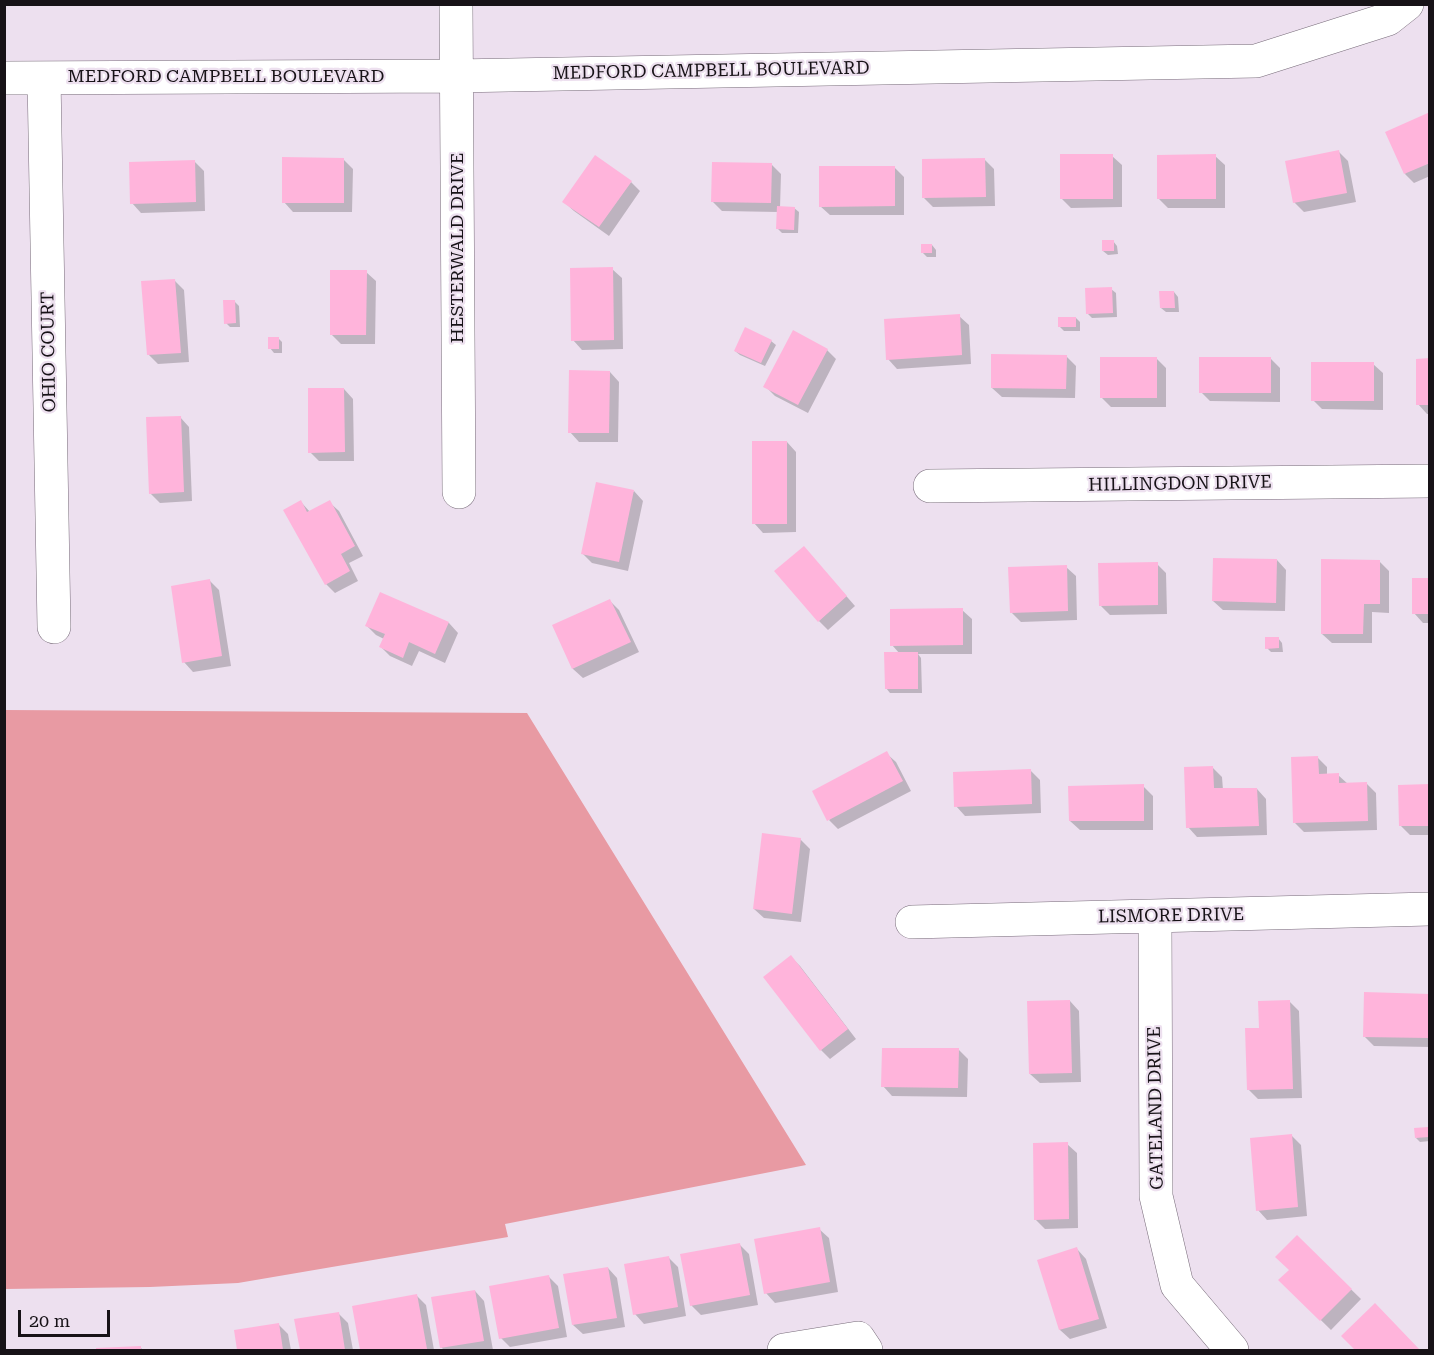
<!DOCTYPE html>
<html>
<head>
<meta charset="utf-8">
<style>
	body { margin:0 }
	#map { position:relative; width:1434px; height:1355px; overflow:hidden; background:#ede0ef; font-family:"Roboto Serif",serif }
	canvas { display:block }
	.frame { position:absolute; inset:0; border:6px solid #171217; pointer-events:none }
	.scale { position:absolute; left:18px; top:1310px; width:92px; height:27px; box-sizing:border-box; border:3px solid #171217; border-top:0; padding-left:8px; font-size:18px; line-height:21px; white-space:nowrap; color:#171217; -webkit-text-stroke:4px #ede0ef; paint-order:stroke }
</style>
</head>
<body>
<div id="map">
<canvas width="1434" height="1355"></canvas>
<div class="frame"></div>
<div class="scale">20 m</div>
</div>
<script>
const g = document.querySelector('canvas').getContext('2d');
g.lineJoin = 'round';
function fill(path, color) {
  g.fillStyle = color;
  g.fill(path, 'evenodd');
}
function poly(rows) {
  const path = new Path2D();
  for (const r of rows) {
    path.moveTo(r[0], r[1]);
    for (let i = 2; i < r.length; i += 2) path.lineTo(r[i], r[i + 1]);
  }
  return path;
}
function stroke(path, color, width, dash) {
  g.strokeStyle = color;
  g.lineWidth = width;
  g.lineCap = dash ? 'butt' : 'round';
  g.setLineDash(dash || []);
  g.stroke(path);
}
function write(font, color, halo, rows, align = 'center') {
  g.font = font + ' "Roboto Serif",serif';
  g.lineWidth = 4.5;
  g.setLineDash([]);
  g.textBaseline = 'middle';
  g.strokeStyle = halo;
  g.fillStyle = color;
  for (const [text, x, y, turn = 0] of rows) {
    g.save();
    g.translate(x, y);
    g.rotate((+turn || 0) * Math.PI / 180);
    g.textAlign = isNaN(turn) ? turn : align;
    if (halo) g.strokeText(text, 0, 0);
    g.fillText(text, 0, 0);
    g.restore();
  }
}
const green = poly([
	[5,710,527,713,806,1165,505,1224,508,1237,238,1283,150,1287,5,1289]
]);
const shadow = poly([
	[1430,113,1430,176,1414,183,1405,174],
	[1338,151,1348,161,1356,202,1304,212,1294,202],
	[1112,156,1122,165,1122,207,1071,208,1062,199],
	[1215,156,1225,165,1225,208,1168,208,1159,199],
	[343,159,353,169,352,212,293,212,284,202],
	[984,159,994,169,995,206,933,207,924,198],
	[194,161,204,171,205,211,141,213,132,203],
	[772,165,781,174,780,208,794,208,799,212,798,233,782,233,778,229,778,212,722,211,713,202],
	[894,167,904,177,904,215,830,215,820,206],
	[631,182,640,191,609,236,574,211,564,202],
	[1113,241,1117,246,1118,254,1108,255,1103,251],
	[932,245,936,250,936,257,927,257,922,252],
	[612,269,622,278,623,349,582,350,573,340],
	[366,272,376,281,375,344,341,344,331,334],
	[175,281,184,290,189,362,158,364,148,354],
	[1111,289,1116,293,1117,317,1092,318,1088,314],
	[1174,292,1178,297,1179,312,1166,312,1161,308],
	[234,301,239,306,240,327,230,327,226,323],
	[959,316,969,325,971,364,897,369,888,359],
	[1076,318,1080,322,1080,331,1064,331,1060,327],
	[278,338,282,342,282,353,274,353,270,348],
	[771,341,776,345,765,366,740,355,735,351],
	[827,350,836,359,808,413,775,396,765,386],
	[1066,356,1076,366,1075,398,1002,397,992,388],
	[1156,358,1166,368,1166,407,1111,407,1102,398],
	[1271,359,1280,368,1280,402,1210,401,1201,392],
	[1430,360,1430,414,1427,414,1418,404],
	[1373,364,1383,373,1383,410,1322,409,1313,400],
	[610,372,619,382,618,442,579,442,570,432],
	[344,389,353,399,354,461,319,461,310,452],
	[180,417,189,427,192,501,160,503,150,493],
	[787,442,796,452,796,532,763,533,754,523],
	[634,491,643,501,628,571,592,563,582,553],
	[301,502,310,512,329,502,339,511,363,556,349,563,358,581,335,593,326,584],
	[813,558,855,606,828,630,819,621],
	[1277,560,1286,570,1285,611,1223,610,1213,601],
	[1379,561,1389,571,1389,613,1372,612,1372,643,1332,643,1322,634],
	[1157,564,1166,573,1167,614,1110,615,1101,606],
	[1066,567,1076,576,1077,620,1021,622,1011,612],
	[1430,580,1430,623,1423,623,1414,613],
	[210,581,219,590,231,666,193,672,184,662],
	[381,594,449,623,458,633,445,663,419,651,412,666,390,656,381,647,384,639,376,635,367,626],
	[610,601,619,610,639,652,583,678,573,669,554,626],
	[962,610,972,619,972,654,918,654,921,658,922,693,890,693,886,688,900,654,892,645],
	[1278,638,1282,643,1283,652,1271,652,1267,648],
	[886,753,896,762,911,791,838,829,829,820],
	[1318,758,1327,767,1327,775,1338,775,1348,784,1367,784,1376,793,1377,830,1304,832,1295,823],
	[1213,768,1222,777,1223,790,1257,789,1266,799,1267,835,1197,837,1188,827],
	[1030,770,1040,780,1041,813,965,816,956,806],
	[1430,785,1430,835,1410,835,1401,826],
	[1143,786,1153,796,1153,830,1080,830,1070,821],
	[800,839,810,849,801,922,764,918,754,909],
	[791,957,800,966,856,1039,830,1059,821,1050],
	[1430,995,1430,1047,1374,1046,1364,1036],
	[1070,1001,1079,1011,1081,1082,1040,1083,1030,1074],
	[1289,1001,1299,1011,1302,1098,1258,1099,1248,1089,1260,1029],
	[958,1049,968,1059,967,1097,892,1096,883,1086],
	[1427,1128,1430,1130,1430,1141,1420,1142,1416,1138],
	[1292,1136,1301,1145,1307,1216,1267,1220,1258,1210],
	[1067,1144,1077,1153,1078,1228,1045,1229,1035,1219],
	[819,1229,829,1238,838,1292,775,1303,766,1293],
	[1297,1237,1361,1299,1331,1330,1280,1280,1290,1270],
	[740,1245,749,1254,758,1305,701,1315,691,1305],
	[1077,1249,1086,1259,1107,1328,1070,1339,1060,1330,1039,1261],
	[669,1258,678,1267,686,1316,644,1324,635,1314],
	[608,1268,617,1278,625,1327,583,1334,573,1325],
	[549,1277,558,1286,567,1337,510,1347,501,1338],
	[475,1291,484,1301,493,1350,444,1350,441,1347],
	[417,1296,426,1305,434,1350,361,1350,353,1307],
	[1375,1305,1419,1350,1357,1350,1343,1336],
	[338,1313,348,1323,353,1350,301,1350,296,1320],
	[278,1324,288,1334,291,1350,239,1350,236,1331],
	[141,1348,143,1350,98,1350,98,1349],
	[82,1349,83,1350,28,1350]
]);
const building = poly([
	[1430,112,1430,163,1404,174,1385,132],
	[1339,150,1347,193,1293,203,1285,161],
	[1060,154,1113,154,1113,199,1060,199],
	[1216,154,1216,199,1157,199,1157,155],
	[595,155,632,181,599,227,562,202],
	[282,157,344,158,344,203,282,203],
	[985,158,986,197,922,198,922,159],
	[195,160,196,202,130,204,129,162],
	[712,162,772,163,771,203,711,202],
	[819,166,895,166,895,206,819,207],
	[777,206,795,207,794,230,776,229],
	[1102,240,1114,240,1114,251,1102,251],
	[921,244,932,244,932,253,921,253],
	[613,267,614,340,571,341,570,268],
	[330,270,367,270,366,335,330,335],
	[175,279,181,353,147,355,141,281],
	[1112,287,1113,313,1086,314,1085,288],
	[1159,291,1174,291,1175,308,1160,308],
	[223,300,235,300,236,323,224,324],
	[960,314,962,355,886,360,884,319],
	[1058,317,1076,317,1076,327,1058,327],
	[745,327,772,340,761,363,734,351],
	[793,330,828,349,798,405,763,387],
	[268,337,279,337,279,349,268,349],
	[991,354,1067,355,1066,389,991,388],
	[1100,357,1157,357,1157,398,1100,398],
	[1199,357,1271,357,1271,393,1199,393],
	[1430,358,1430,405,1416,405,1416,359],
	[1311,362,1374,362,1374,401,1311,401],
	[569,370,610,371,609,433,568,433],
	[308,388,344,388,345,452,308,453],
	[181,416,184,492,149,494,146,417],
	[752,441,787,441,787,524,752,524],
	[596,482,634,490,619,562,581,554],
	[301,500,307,512,330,500,355,546,341,554,350,571,325,585,283,510],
	[804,546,847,596,818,622,774,571],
	[1213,558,1277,559,1276,603,1212,601],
	[1321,559,1380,560,1380,604,1364,604,1363,634,1321,634],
	[1158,562,1158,605,1099,606,1098,563],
	[1067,565,1068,611,1010,613,1008,567],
	[1412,578,1430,578,1430,614,1412,614],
	[210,579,222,656,182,663,171,586],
	[380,592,449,622,435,654,409,642,403,658,379,647,385,634,365,626],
	[610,599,631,642,572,669,552,625],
	[963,608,963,645,890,646,890,609],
	[1265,637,1279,637,1279,648,1265,649],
	[884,652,918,652,918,689,885,689],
	[887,751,903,781,827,821,812,791],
	[1318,756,1319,774,1339,773,1339,783,1367,782,1368,821,1293,823,1291,757],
	[1213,766,1214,788,1257,788,1259,826,1186,828,1184,767],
	[1031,769,1032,804,954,807,953,772],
	[1144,784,1144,821,1069,821,1068,786],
	[1430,784,1430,826,1399,826,1398,785],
	[762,833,801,838,792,914,753,909],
	[791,955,848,1029,820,1051,763,977],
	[1364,992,1430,994,1430,1038,1363,1037],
	[1070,1000,1072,1073,1029,1074,1027,1001],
	[1290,1000,1293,1089,1247,1090,1245,1028,1259,1028,1258,1001],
	[882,1048,959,1048,958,1088,881,1087],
	[1428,1127,1429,1137,1415,1138,1414,1128],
	[1292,1134,1298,1207,1256,1211,1250,1138],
	[1068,1142,1069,1219,1034,1220,1033,1143],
	[820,1227,830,1282,764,1294,754,1239],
	[1297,1235,1352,1289,1320,1321,1278,1280,1289,1270,1275,1257],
	[740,1243,750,1295,690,1306,680,1254],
	[1077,1247,1099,1319,1059,1330,1037,1260],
	[669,1256,678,1307,633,1315,624,1264],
	[608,1267,617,1318,572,1325,563,1274],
	[549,1275,559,1328,499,1339,489,1286],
	[475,1290,484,1341,440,1348,431,1297],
	[417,1294,427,1349,420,1350,360,1350,352,1306],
	[1375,1303,1420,1350,1355,1350,1341,1336],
	[339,1312,345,1350,300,1350,294,1319],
	[279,1323,283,1350,237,1350,234,1330],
	[141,1346,141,1350,96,1350,96,1348]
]);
const street = poly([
	[456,4,459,492],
	[4,78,456,76,1256,61,1388,19,1407,4],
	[44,78,54,627],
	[930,486,1430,481],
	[1155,916,1156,1196,1177,1285,1232,1350],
	[912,922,1430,909],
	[784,1350,858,1338,866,1350]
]);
const streetNames = [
	["MEDFORD CAMPBELL BOULEVARD",711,71,-1],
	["MEDFORD CAMPBELL BOULEVARD",226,77],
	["HESTERWALD DRIVE",458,248,-90],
	["OHIO COURT",49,352,-91],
	["HILLINGDON DRIVE",1180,484,-1],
	["LISMORE DRIVE",1171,916,-1],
	["GATELAND DRIVE",1156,1108,-91]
];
fill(green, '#e89aa3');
fill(shadow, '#0003');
fill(building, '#ffb4db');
stroke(street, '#786c7a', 34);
stroke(street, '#fff', 33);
write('18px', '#171217', '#ede0ef', streetNames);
</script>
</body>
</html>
